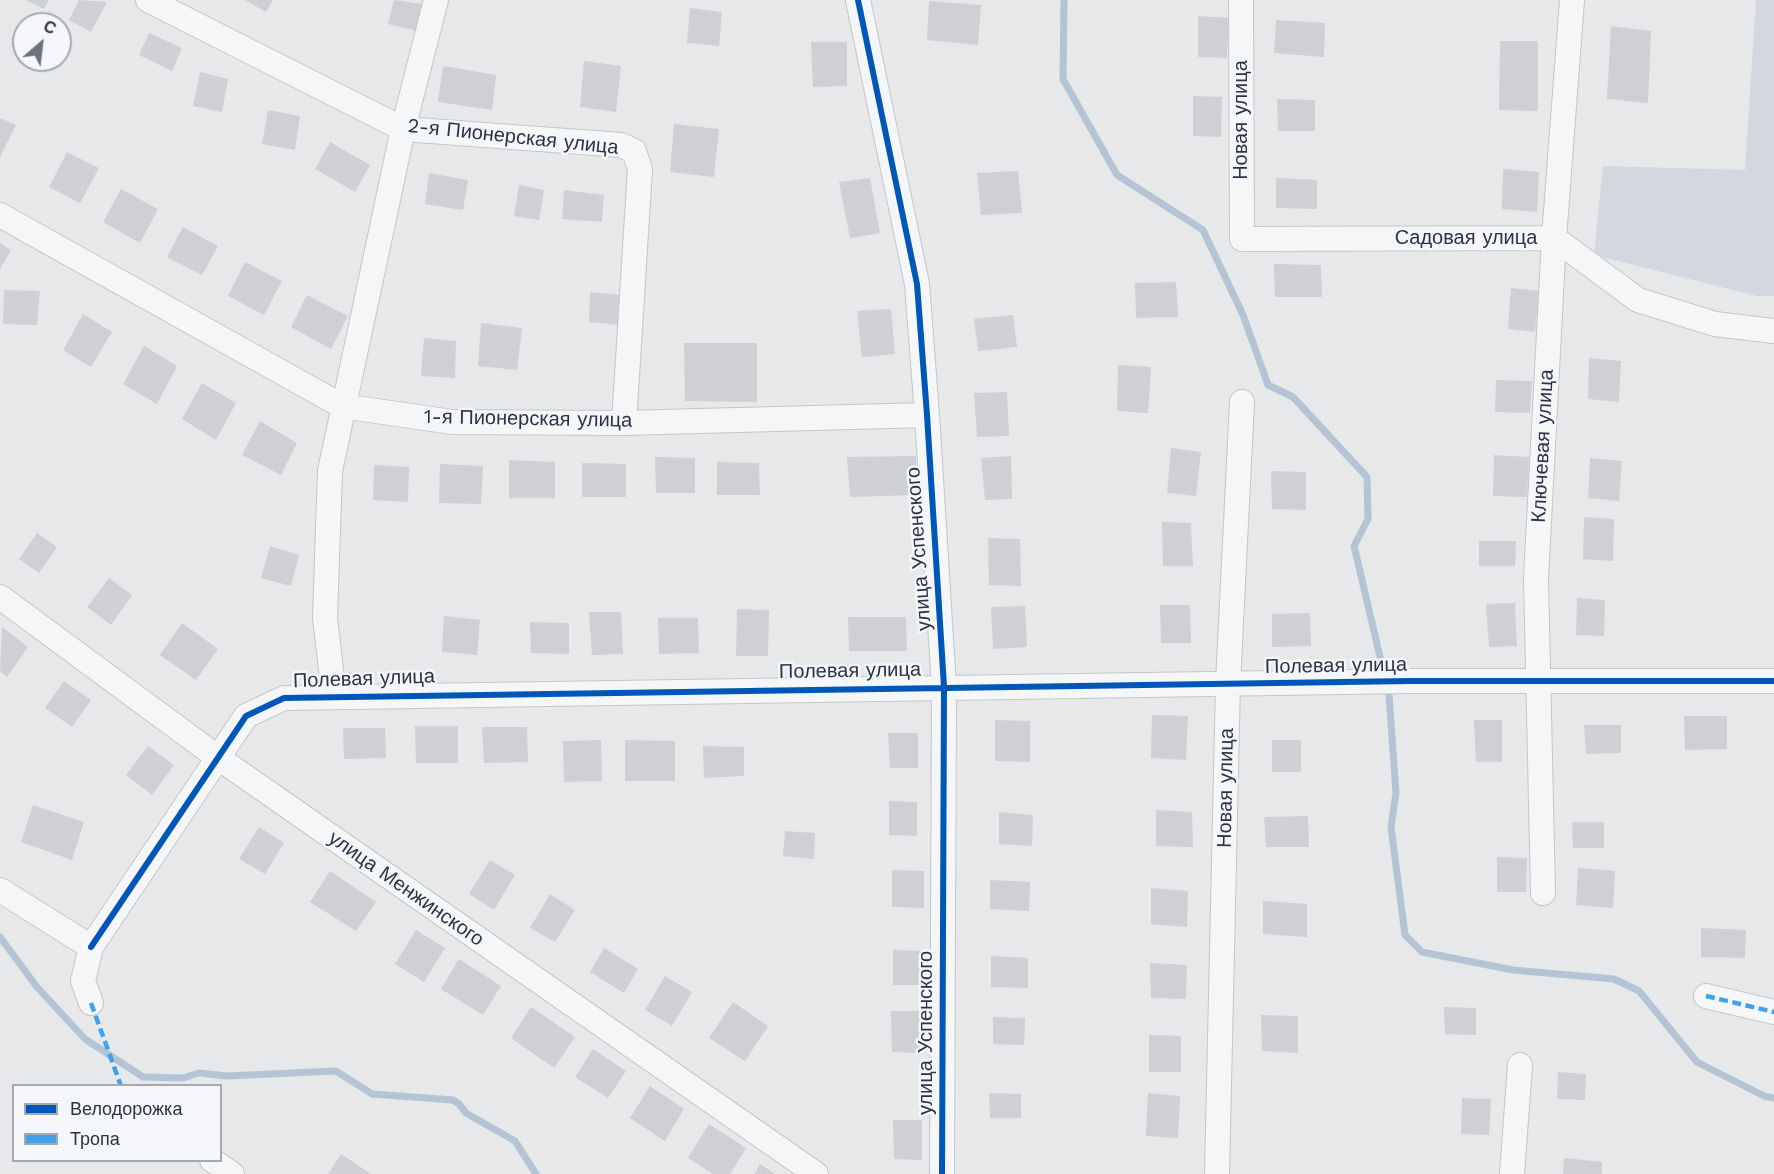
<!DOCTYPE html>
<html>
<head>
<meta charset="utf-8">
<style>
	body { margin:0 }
	#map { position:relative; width:1774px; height:1174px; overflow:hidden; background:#e6e8ea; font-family:"Work Sans",sans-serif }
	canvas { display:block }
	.legend { position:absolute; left:12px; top:1084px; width:210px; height:78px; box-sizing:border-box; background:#f4f6f9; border:2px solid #a4a8b1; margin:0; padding:8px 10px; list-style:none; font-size:18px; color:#2b3445 }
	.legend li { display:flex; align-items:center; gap:12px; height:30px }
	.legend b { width:30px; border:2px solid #a4a8b1 }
	.north { position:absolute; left:12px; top:12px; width:60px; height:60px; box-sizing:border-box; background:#f4f6f9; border:2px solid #a4a8b1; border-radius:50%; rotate:28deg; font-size:16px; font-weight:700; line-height:24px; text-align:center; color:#2b3445 }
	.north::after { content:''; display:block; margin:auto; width:21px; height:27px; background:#6c737f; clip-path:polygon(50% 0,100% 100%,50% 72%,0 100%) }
</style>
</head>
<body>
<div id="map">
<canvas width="1774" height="1174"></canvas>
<ul class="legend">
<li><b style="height:8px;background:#0057b8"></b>Велодорожка</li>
<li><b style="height:8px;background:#3ea3ec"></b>Тропа</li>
</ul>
<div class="north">С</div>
</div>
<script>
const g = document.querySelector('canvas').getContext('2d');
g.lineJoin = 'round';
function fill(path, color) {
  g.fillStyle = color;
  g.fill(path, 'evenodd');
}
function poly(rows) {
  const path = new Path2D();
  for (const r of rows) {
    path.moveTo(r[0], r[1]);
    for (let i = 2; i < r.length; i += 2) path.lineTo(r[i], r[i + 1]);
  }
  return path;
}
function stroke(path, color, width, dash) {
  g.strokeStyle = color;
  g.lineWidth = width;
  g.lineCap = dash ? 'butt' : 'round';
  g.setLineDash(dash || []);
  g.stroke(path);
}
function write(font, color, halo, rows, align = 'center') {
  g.font = font + ' "Work Sans",sans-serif';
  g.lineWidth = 5;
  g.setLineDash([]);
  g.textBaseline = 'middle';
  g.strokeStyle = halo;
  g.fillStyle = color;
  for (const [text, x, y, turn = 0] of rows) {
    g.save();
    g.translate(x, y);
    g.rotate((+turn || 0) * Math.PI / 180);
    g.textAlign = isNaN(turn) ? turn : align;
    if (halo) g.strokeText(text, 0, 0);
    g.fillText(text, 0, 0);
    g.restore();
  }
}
const built = poly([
	[1756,0,1774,0,1774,296,1757,296,1594,255,1603,166,1745,170]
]);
const stream = poly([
	[1064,0,1063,79,1117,175,1203,230,1243,315,1268,385,1293,397,1367,477,1368,519,1354,546,1389,695,1396,793,1391,827,1405,935,1422,952,1513,970,1614,979,1639,991,1697,1062,1764,1096,1774,1098],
	[0,937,37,987,85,1039,143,1077,183,1078,199,1073,227,1076,336,1071,372,1094,453,1100,459,1104,466,1113,515,1141,536,1174]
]);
const building = poly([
	[26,0,49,0,44,9],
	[79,0,107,2,91,32,69,20],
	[245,0,273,0,266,12],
	[394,0,423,4,417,31,388,24],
	[929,1,981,5,978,45,927,40],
	[690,8,722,12,719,46,687,43],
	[1198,16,1229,18,1227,58,1198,57],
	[1276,20,1325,23,1324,57,1274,53],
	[1611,26,1651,31,1648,103,1607,99],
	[149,33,182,48,172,71,139,55],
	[1500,41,1538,41,1538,111,1499,110],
	[811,42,847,42,847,86,813,87],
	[584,61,621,66,616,112,580,107],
	[443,66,496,75,492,110,438,102],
	[200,72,228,79,222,112,193,106],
	[1193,96,1222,97,1221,137,1193,136],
	[1277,99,1315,100,1315,131,1278,131],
	[268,110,300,116,295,150,262,144],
	[0,118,16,125,0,157],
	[674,124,719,129,714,177,670,172],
	[330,142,370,165,355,192,315,169],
	[67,152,99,168,80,203,49,187],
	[1503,169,1539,172,1537,212,1502,209],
	[1018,171,1022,213,981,215,977,173],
	[429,173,468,180,463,210,425,204],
	[870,178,880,233,850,238,839,182],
	[1276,178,1317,180,1317,209,1276,208],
	[519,185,544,190,539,220,514,216],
	[121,189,158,209,140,243,103,222],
	[564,190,604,195,602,222,562,219],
	[183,227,218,246,202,275,167,257],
	[0,243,11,250,0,269],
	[245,262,282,281,264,315,228,296],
	[1274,264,1321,265,1322,297,1275,297],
	[1176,282,1178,317,1136,318,1135,283],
	[1511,288,1539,291,1535,332,1508,329],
	[4,290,40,291,37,325,3,324],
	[590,292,621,295,619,325,589,322],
	[307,295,348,316,331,349,291,327],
	[891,309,895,354,862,357,857,311],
	[83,314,112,332,91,367,63,350],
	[1013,315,1017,347,978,351,974,319],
	[481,323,522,328,517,370,478,366],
	[424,338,456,341,455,378,421,376],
	[684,343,757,343,757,402,685,401],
	[144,346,177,366,157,404,123,384],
	[1589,358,1621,361,1619,402,1588,399],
	[1118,365,1151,367,1148,413,1117,411],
	[1496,380,1532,381,1530,413,1495,412],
	[202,383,236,403,216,440,182,419],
	[1007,392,1009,436,977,437,974,393],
	[260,421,297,443,281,475,242,455],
	[1171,448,1201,452,1196,496,1167,493],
	[1494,455,1529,457,1527,497,1493,496],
	[916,456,917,495,850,497,847,457],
	[1011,456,1012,499,985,500,981,458],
	[655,457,695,458,695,493,656,493],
	[1590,458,1622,461,1619,501,1588,498],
	[509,460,555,462,555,498,509,498],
	[717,462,759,463,760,495,717,495],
	[582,463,626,464,626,497,582,497],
	[440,464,483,466,481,504,439,503],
	[374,465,409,467,408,502,373,500],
	[1271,471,1306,472,1306,510,1272,509],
	[1584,517,1614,519,1613,561,1583,559],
	[1162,522,1191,523,1193,566,1163,566],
	[37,533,57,547,39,573,19,559],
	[988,538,1020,539,1021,586,989,585],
	[1479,541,1516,541,1515,566,1479,566],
	[270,546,299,555,291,586,261,578],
	[109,578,132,595,111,625,87,607],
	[1577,598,1605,600,1604,636,1576,635],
	[1515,603,1517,646,1489,647,1486,604],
	[1160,605,1190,605,1191,643,1161,643],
	[1025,606,1027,647,993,649,991,607],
	[737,609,769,610,768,656,736,656],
	[589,612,621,612,623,654,592,655],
	[1310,613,1311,646,1272,647,1272,614],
	[444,616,480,620,477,655,442,652],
	[848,617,906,617,907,651,849,651],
	[658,618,698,618,699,653,659,654],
	[530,622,569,623,569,654,531,653],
	[182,623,218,649,196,680,160,655],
	[2,627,28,647,7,677,0,671],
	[64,681,91,700,72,727,45,708],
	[1152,715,1188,716,1186,760,1151,758],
	[1684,716,1727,716,1727,749,1685,750],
	[995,720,1030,721,1030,762,995,761],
	[1474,720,1502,720,1502,762,1476,762],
	[1584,725,1621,725,1621,753,1586,754],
	[415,726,458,726,458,763,416,763],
	[482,727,527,727,528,762,484,763],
	[343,728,385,728,386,758,344,759],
	[888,733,918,733,918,768,890,768],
	[601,740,602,781,564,782,563,741],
	[625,740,675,741,675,781,625,781],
	[1272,740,1301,740,1301,772,1272,772],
	[148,746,174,765,152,795,126,775],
	[703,746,744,747,744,776,704,778],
	[889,801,917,802,917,836,889,835],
	[33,805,84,822,72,860,21,842],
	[1156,810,1192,812,1193,847,1156,846],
	[999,812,1033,815,1032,846,999,844],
	[1308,816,1309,847,1266,847,1264,817],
	[1572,822,1604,822,1604,848,1573,848],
	[259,827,284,843,265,874,239,859],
	[785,831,815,833,814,859,783,856],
	[1497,857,1527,858,1526,892,1497,892],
	[490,860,515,875,494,910,469,894],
	[1578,868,1615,871,1613,908,1576,905],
	[892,870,924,871,924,908,892,907],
	[330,871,376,902,356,931,310,902],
	[990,880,1030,882,1029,911,990,909],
	[1151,888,1188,891,1187,927,1151,924],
	[550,894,575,910,555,942,530,928],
	[1263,901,1307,904,1307,937,1263,934],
	[1701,928,1746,930,1745,958,1701,957],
	[416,930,445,948,424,982,395,964],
	[604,948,638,969,624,993,590,972],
	[893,950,926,951,926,985,893,985],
	[991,956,1028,958,1028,988,991,987],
	[459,959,501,986,483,1015,441,989],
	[1150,963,1187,965,1186,999,1151,998],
	[665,976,692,992,672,1026,645,1010],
	[733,1002,768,1026,745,1061,709,1038],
	[531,1007,575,1037,554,1068,511,1038],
	[1444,1007,1476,1008,1476,1035,1445,1034],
	[891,1011,921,1011,922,1053,892,1052],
	[1261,1015,1298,1016,1298,1053,1262,1051],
	[993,1017,1025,1018,1024,1045,993,1044],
	[1149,1035,1181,1036,1181,1072,1149,1072],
	[593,1049,626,1071,608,1098,575,1077],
	[1558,1072,1586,1074,1585,1100,1557,1099],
	[650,1086,684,1109,665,1141,630,1118],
	[989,1093,1021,1094,1021,1118,990,1118],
	[1148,1093,1180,1096,1178,1138,1146,1136],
	[1462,1098,1491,1099,1489,1135,1461,1134],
	[893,1120,922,1120,922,1160,894,1159],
	[709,1124,746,1148,730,1174,713,1174,688,1158],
	[341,1154,371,1174,328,1174],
	[1564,1158,1602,1162,1602,1174,1563,1174],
	[760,1164,775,1174,754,1174]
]);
const minor = poly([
	[148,0,403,129,621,145,634,151,640,169,624,423],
	[858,0,917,284,927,415,944,687,942,1174],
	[1241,0,1242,239,1554,238,1638,300,1715,324,1774,331],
	[0,215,342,406,452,422,624,423,927,415],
	[0,597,217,757,816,1174],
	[334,695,325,618,330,471,403,129,436,0],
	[0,890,91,947,83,981,91,1003],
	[1543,893,1536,578,1554,238,1572,0],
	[91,947,246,716,284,698,1409,681,1774,681],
	[1706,996,1774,1012],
	[212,1160,232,1174],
	[1217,1174,1228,683,1242,402],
	[1512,1174,1520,1065]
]);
const quiet = poly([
	[1706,996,1774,1012],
	[91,1003,121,1086]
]);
const cycleway = poly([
	[858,0,917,284,927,415,944,687,942,1174],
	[91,947,246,716,284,698,1409,681,1774,681]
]);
const streetNames = [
	["Новая улица",1241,120,-90],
	["2-я Пионерская улица",513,137,6],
	["Садовая улица",1466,238],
	["1-я Пионерская улица",528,419,1],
	["Ключевая улица",1543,446,-87],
	["улица Успенского",919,549,-94],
	["Полевая улица",1336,666,-1],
	["Полевая улица",850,671,-1],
	["Полевая улица",364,679,-2],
	["Новая улица",1226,788,-89],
	["улица Менжинского",406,889,35],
	["улица Успенского",926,1033,-90]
];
fill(built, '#d4d7dd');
stroke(stream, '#b4c4d5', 7);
fill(building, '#ced0d3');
stroke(minor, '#c4c6c8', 26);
stroke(minor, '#f5f6f7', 24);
stroke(quiet, '#3ea3ec', 4.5, [9, 4.5]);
stroke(cycleway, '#0057b8', 6);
write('20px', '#2b3445', '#f4f6f9', streetNames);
</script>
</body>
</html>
